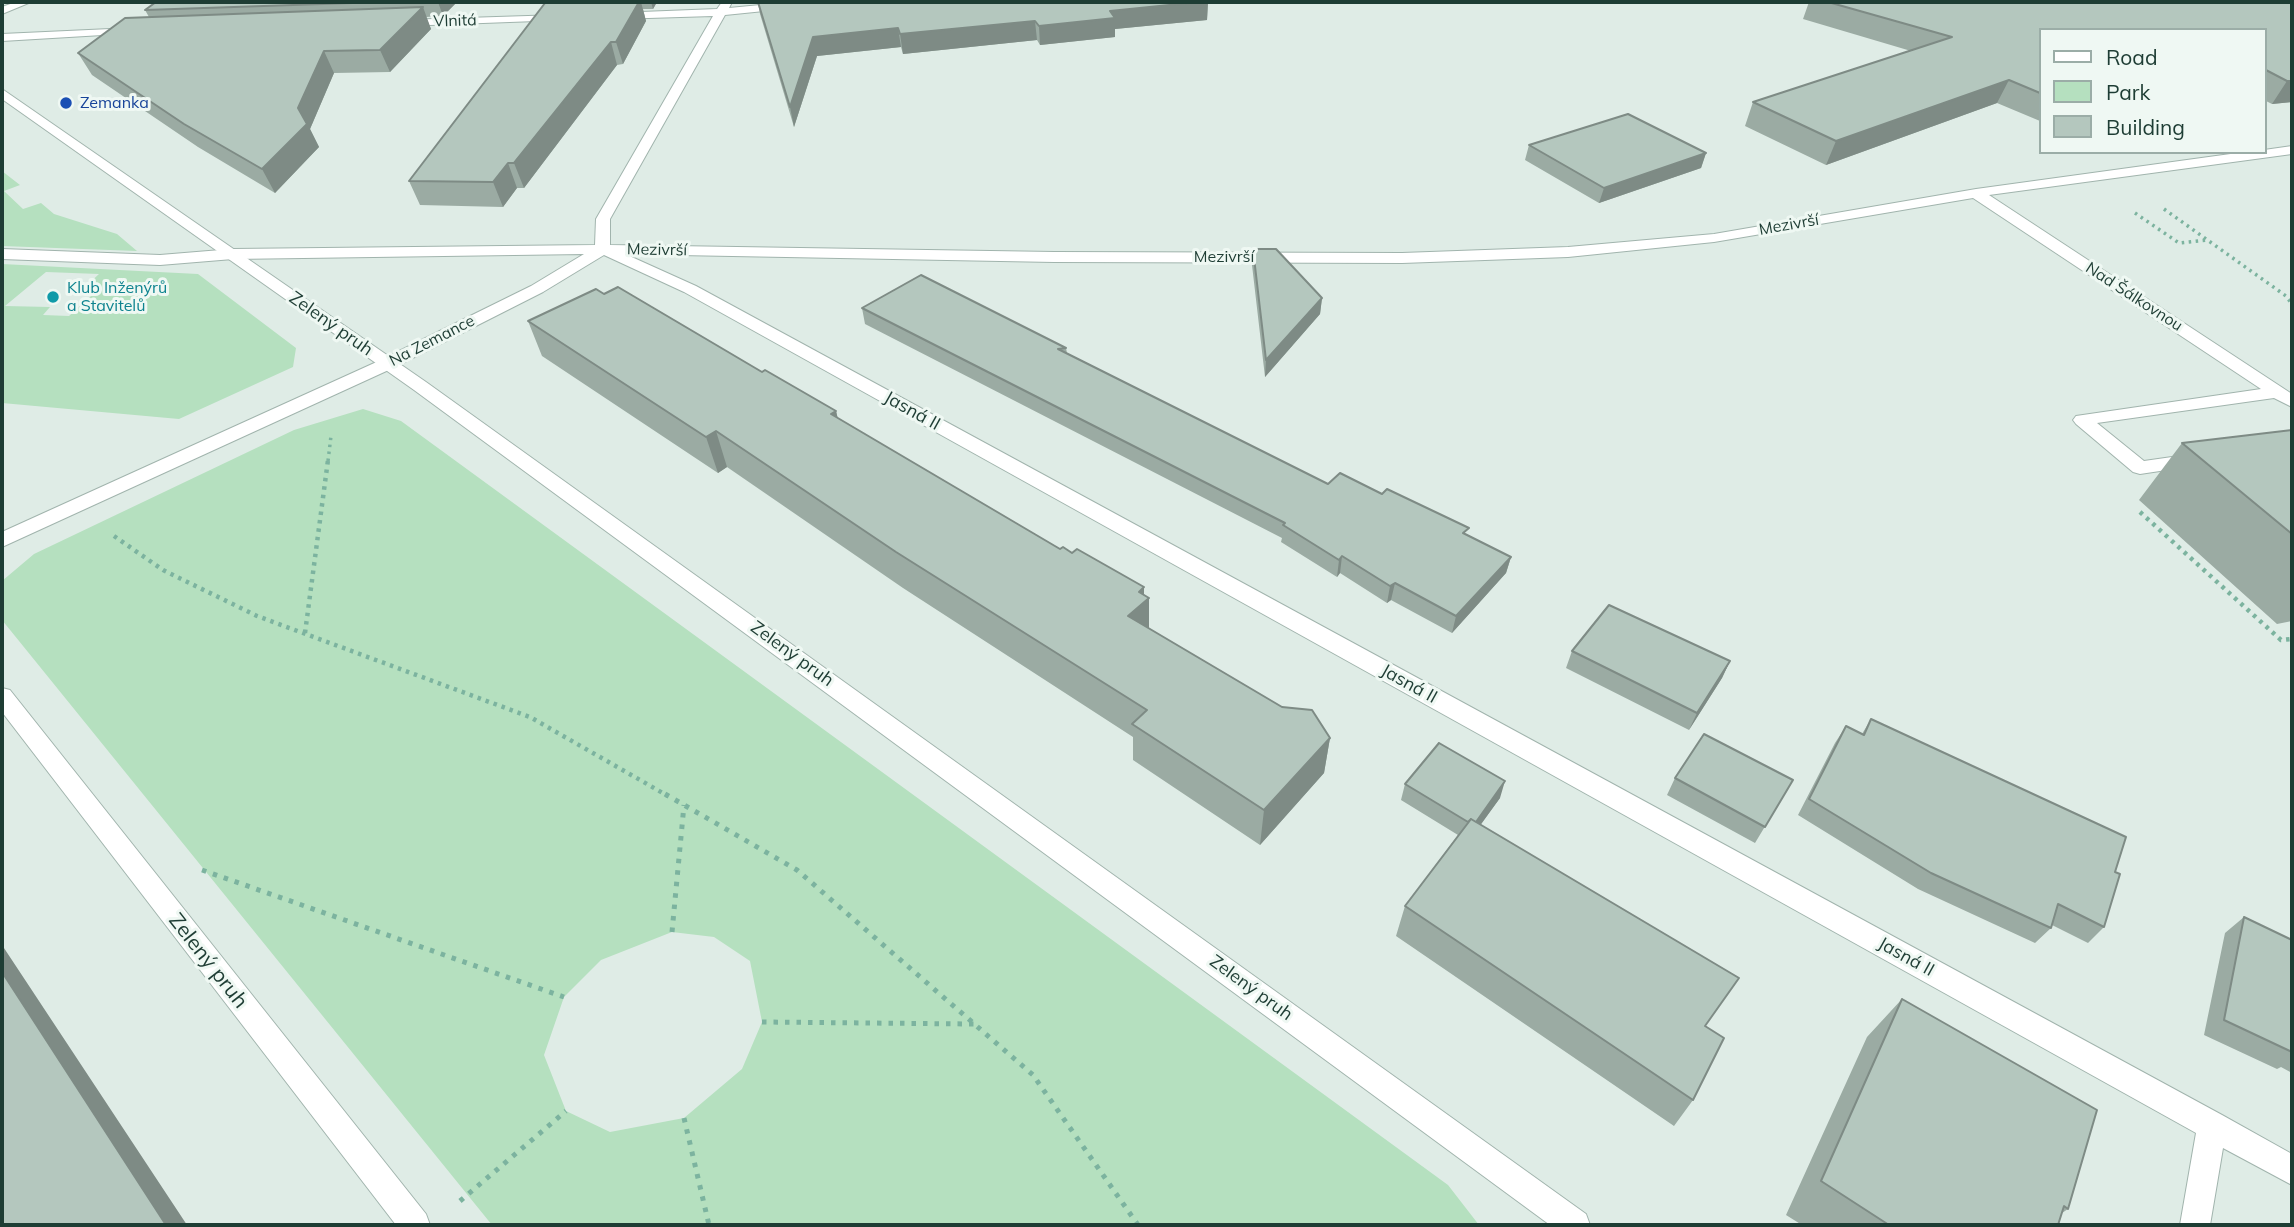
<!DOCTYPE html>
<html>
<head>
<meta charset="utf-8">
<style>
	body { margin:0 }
	#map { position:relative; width:2294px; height:1227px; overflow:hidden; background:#dfece6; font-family:Mulish,sans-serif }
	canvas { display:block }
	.frame { position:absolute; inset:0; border:4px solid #1e3d34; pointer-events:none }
	.legend { position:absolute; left:2039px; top:28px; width:228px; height:126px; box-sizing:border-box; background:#eff8f3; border:2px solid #9bada7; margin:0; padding:9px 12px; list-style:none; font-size:21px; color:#1e3d34 }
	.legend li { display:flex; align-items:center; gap:14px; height:35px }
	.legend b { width:35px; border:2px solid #9bada7 }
</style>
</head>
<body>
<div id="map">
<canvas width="2294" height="1227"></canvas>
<div class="frame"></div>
<ul class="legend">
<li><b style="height:9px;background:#fff"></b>Road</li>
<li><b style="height:19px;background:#b5e0bf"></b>Park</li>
<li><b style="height:19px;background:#b4c7be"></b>Building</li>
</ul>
</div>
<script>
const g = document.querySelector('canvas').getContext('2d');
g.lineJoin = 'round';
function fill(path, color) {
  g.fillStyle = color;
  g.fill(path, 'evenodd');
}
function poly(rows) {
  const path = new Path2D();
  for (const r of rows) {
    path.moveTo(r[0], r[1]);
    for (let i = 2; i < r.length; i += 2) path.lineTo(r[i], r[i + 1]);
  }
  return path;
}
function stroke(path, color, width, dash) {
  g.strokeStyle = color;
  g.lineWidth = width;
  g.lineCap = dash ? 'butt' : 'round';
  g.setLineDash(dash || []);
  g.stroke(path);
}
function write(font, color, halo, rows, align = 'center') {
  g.font = font + ' Mulish,sans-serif';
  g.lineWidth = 6;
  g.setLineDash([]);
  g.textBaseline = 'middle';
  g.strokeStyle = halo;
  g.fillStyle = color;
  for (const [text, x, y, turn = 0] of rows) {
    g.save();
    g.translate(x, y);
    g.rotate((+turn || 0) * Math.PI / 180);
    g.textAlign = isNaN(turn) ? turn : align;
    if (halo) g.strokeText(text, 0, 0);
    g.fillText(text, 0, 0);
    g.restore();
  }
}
const green = poly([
	[2,171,20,185,4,191,23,209,41,203,54,214,117,234,137,251,2,246],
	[2,264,198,274,296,348,293,367,179,419,2,403],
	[46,272,99,274,85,287,101,287,69,316,43,315,50,307,5,306],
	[363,409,401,421,1448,1185,1479,1225,492,1225,2,620,2,581,34,554,294,430],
	[672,932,714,937,750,961,762,1022,742,1069,684,1118,610,1132,566,1111,544,1055,564,997,601,960]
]);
const pathFar2 = poly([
	[2164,209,2286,296,2292,304],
	[2135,213,2179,243,2208,240],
	[328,461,331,436]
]);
const pathFar1 = poly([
	[2140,512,2281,640,2292,639],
	[114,536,163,570,257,616,530,717,668,796],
	[305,633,328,460]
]);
const path = poly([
	[665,794,797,870,1033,1075,1138,1225],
	[202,870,564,997],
	[672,932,684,805],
	[762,1022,974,1024],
	[684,1118,709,1225],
	[460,1201,566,1111]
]);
const service = poly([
	[2,249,160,255,233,249,241,254,233,259,160,265,2,259,2,249]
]);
const minor = poly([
	[16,2,31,2,2,14,2,7,16,2],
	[722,2,732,2,729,8,792,2,829,2,823,5,725,15,610,219,610,245,1054,252,1402,253,1568,247,1714,234,1976,189,2245,152,2264,152,2264,150,2292,146,2292,154,1989,195,2292,394,2292,407,2274,398,2097,423,2144,461,2193,454,2202,460,2193,466,2140,474,2133,472,2076,424,2073,420,2076,416,2261,389,1973,198,1714,242,1568,257,1402,263,1054,262,625,254,696,286,2222,1115,2292,1154,2292,1185,2223,1148,2210,1225,2180,1225,2196,1133,684,292,604,255,543,292,393,368,2,547,2,532,381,360,531,286,584,254,233,259,225,254,233,249,595,245,596,219,713,16,616,19,610,16,616,13,717,9,722,2],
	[559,15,565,18,563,20,403,26,397,23,403,20,559,15],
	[132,28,136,29,136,33,2,41,2,34,132,28],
	[2,688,10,690,426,1214,430,1225,396,1225,2,712,2,688]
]);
const tertiary = poly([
	[2,89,426,382,1586,1214,1590,1225,1550,1225,414,390,2,99,2,89]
]);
const wall = poly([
	[156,2,457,2,443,16,426,17,431,29,390,72,334,73,310,129,319,147,275,193,198,147,92,75,78,53,149,17,145,10],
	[558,2,657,2,653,9,643,9,646,21,623,64,617,65,524,188,517,188,503,207,420,205,409,181],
	[756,2,1208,2,1207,20,1115,29,1115,37,1040,45,1037,40,903,54,901,47,817,56,794,127,760,14,758,3],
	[1809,2,2292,2,2292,102,2272,104,2264,100,2264,30,2040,30,2040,121,1997,103,1826,165,1745,126,1753,102,1911,51,1803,19],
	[1529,145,1706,153,1701,168,1599,203,1525,160],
	[1253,249,1322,298,1320,314,1265,377,1252,265],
	[604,294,762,372,836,411,838,419,1060,549,1149,598,1149,628,1330,738,1324,773,1260,845,1133,760,1133,737,903,588,727,467,718,473,542,356,528,321],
	[862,308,1066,348,1067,353,1328,484,1468,535,1511,557,1506,573,1452,633,1391,600,1387,603,1340,573,1337,577,1281,542,1282,538,865,324],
	[2292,430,2292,621,2277,624,2139,500,2182,443],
	[1572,651,1730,661,1722,678,1689,730,1566,668],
	[1871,719,2115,872,2104,927,2088,943,2052,925,2051,928,2035,943,1918,889,1798,815,1835,743,1846,726,1862,734],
	[1675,778,1793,780,1755,843,1667,795],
	[1405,784,1500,798,1480,825,1706,1026,1693,1100,1674,1126,1396,936,1405,906,1458,835,1401,800],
	[2244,917,2292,940,2292,1073,2281,1067,2277,1069,2204,1035,2225,933],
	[1902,999,2068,1209,2062,1213,2058,1225,1802,1225,1786,1215,1867,1037]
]);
const shadedWall = poly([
	[438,2,457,2,443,16],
	[639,2,641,2,646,21,623,64,616,42],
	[651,2,657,2,653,9],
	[1199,2,1208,2,1207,20,1115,29,1115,37,1040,45,1039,26,1110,11],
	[423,7,431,29,390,72,380,50],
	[1035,21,1037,40,903,54,900,34],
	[898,28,901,47,817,56,794,127,790,107,813,37],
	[611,42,617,65,524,188,514,163],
	[324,51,334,73,310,129,319,147,275,193,262,169,298,108],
	[2009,80,1997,103,1826,165,1836,141],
	[2287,81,2292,81,2292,102,2272,104],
	[1706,153,1701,168,1599,203,1604,188],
	[508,163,517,188,503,207,493,182],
	[1322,298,1320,314,1265,377,1266,360],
	[836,411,844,447,831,414],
	[716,431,727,467,718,473,706,437],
	[1342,556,1340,573,1337,577,1339,560],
	[1511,557,1506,573,1452,633,1456,616],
	[1395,583,1391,600,1387,603,1390,586],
	[1144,587,1144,602,1149,598,1149,634,1128,616,1139,592],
	[1730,661,1722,678,1689,730,1697,713],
	[1330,738,1324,773,1260,845,1264,810],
	[1505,781,1500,798,1469,841,1474,825],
	[2,945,187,1225,166,1225,2,972]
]);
const building = poly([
	[156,2,382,2,145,10,156,2],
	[566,2,639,2,616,42,611,42,514,163,508,163,493,182,409,181,545,3,566,2],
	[758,2,1199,2,1110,11,1115,18,1039,26,1035,21,900,34,898,28,813,37,790,107,758,2],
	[1828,2,2292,2,2292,81,2287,81,2264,69,2264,30,2040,30,2040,93,2009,80,1836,141,1753,102,1952,37,1828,2],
	[423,7,380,50,324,51,298,108,307,124,262,169,184,124,78,53,125,18,423,7],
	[1628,114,1706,153,1604,188,1529,145,1628,114],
	[1253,249,1276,249,1322,298,1266,360,1253,249],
	[921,275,1066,348,1058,349,1328,484,1340,473,1382,494,1387,489,1469,528,1463,533,1511,557,1456,616,1395,583,1390,586,1342,556,1339,560,1283,525,1285,523,862,308,921,275],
	[618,287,762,372,765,370,836,411,831,414,1060,549,1063,547,1072,553,1077,549,1144,587,1139,592,1149,598,1128,616,1282,707,1312,710,1330,738,1264,810,1132,724,1147,710,896,552,716,431,706,437,528,321,596,289,604,294,618,287],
	[2292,430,2292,534,2182,443,2292,430],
	[1609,605,1730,661,1697,713,1572,651,1609,605],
	[1871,719,2126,837,2115,872,2120,874,2104,927,2058,904,2051,928,1931,873,1809,799,1846,726,1864,735,1871,719],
	[1704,734,1793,780,1765,827,1675,778,1704,734],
	[1439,743,1505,781,1476,822,1471,819,1468,822,1405,784,1439,743],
	[1471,819,1739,978,1705,1026,1724,1038,1693,1100,1405,906,1471,819],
	[2244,917,2292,940,2292,1052,2224,1020,2244,917],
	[2,972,166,1225,2,1225,2,972],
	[1902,999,2097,1110,2068,1209,2064,1206,2058,1225,1889,1225,1821,1181,1902,999]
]);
const markers = [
	[66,103,7,"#1a4fb4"],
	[53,297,7,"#0f9aa8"]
];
const farStreetnames = [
	["Vlnitá",455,21,-2],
	["Mezivrší",1789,225,-10],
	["Mezivrší",657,250,1],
	["Mezivrší",1224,257],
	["Nad Šálkovnou",2134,297,33],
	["Na Zemance",432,341,-27]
];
const farTransitnames = [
	["Zemanka",80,103]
];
const farCulturenames = [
	["Klub Inženýrů",67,288],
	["a Stavitelů",67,306]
];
const streetNames = [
	["Zelený pruh",331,324,35],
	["Jasná II",912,411,29],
	["Zelený pruh",792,654,36],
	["Jasná II",1409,684,29],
	["Jasná II",1906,957,29],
	["Zelený pruh",1251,988,36]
];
const nearStreetnames = [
	["Zelený pruh",208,961,52]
];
fill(green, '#b5e0bf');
stroke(service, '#a1b4ad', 2);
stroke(minor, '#a1b4ad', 2);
stroke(tertiary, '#a1b4ad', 2);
stroke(pathFar2, '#7cb39f', 3.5, [2.5, 4.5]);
stroke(pathFar1, '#7cb39f', 4.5, [3.5, 5]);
stroke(path, '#7cb39f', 5, [4.5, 7]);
fill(service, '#fff');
fill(minor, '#fff');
fill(tertiary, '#fff');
fill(wall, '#9baba3');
fill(shadedWall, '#7e8b85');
fill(building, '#b4c7be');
stroke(building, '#7e8b85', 2);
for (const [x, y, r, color] of markers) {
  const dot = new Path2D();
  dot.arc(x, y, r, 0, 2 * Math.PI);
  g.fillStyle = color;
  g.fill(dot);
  stroke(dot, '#eff8f3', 2.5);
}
write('16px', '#1e3d34', '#eff8f3', farStreetnames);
write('16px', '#164399', '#eff8f3', farTransitnames, 'left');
write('16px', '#0d838f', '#eff8f3', farCulturenames, 'left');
write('18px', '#1e3d34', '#eff8f3', streetNames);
write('21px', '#1e3d34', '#eff8f3', nearStreetnames);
</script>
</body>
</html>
